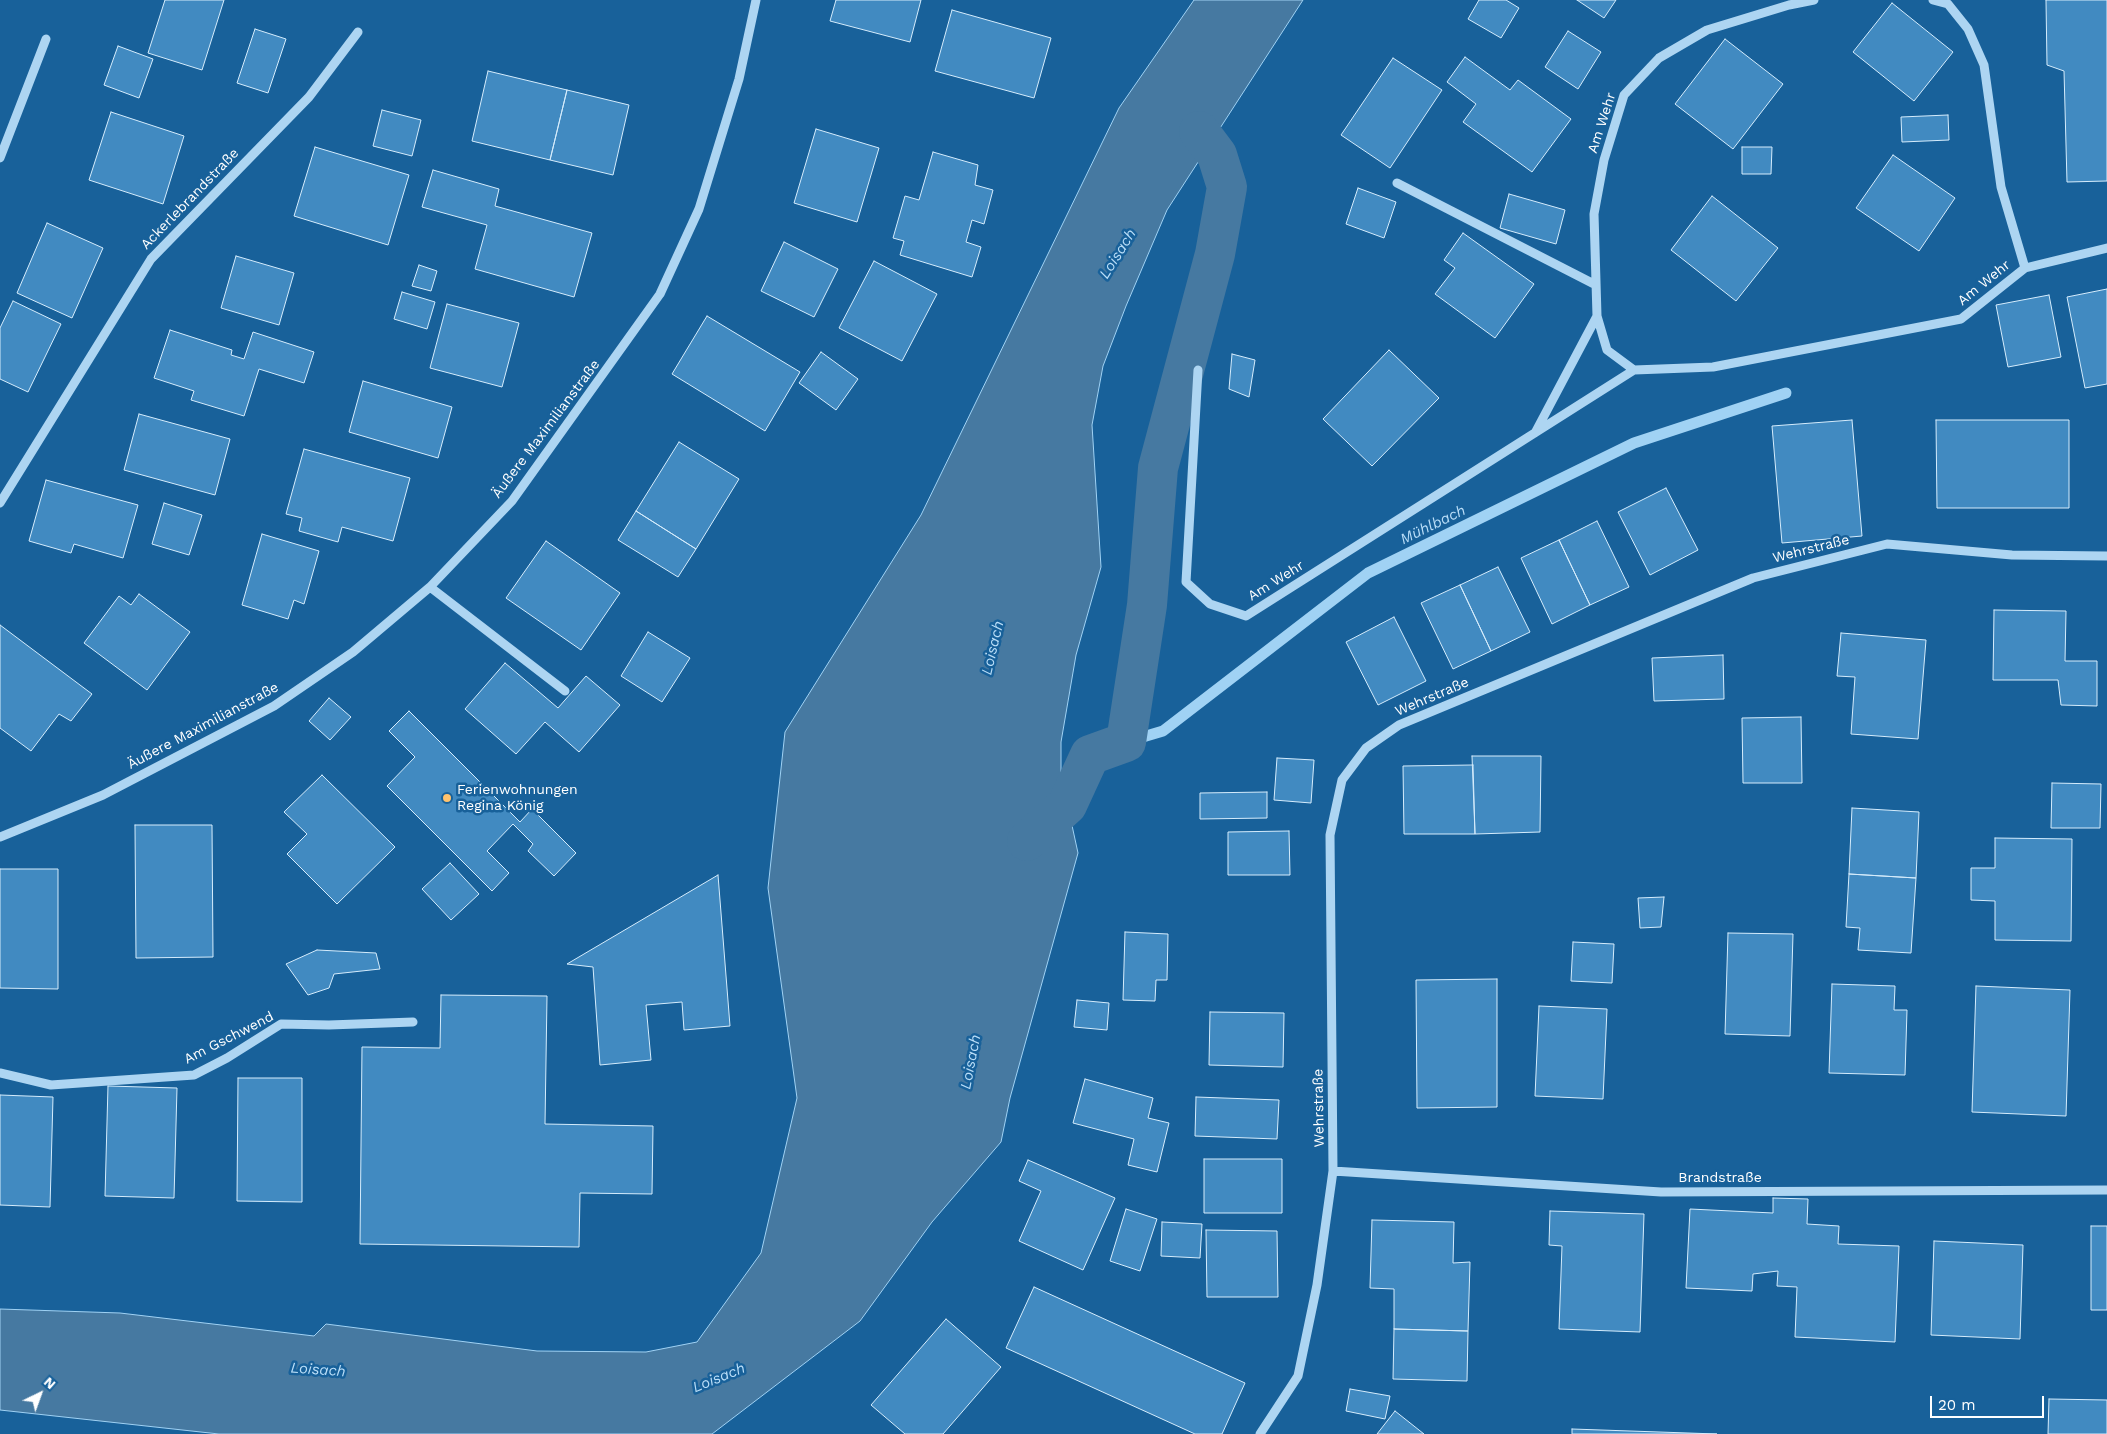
<!DOCTYPE html>
<html>
<head>
<meta charset="utf-8">
<style>
	body { margin:0 }
	#map { position:relative; width:2107px; height:1434px; overflow:hidden; background:#18619a; font-family:"Work Sans",sans-serif }
	canvas { display:block }
	.north { position:absolute; left:15px; top:1369px; width:50px; height:50px; -webkit-text-stroke:4px #18619a; paint-order:stroke; rotate:42deg; font-size:14px; font-weight:700; line-height:20px; text-align:center; color:#fff }
	.north::after { content:''; display:block; margin:auto; width:18px; height:22px; background:#fff; clip-path:polygon(50% 0,100% 100%,50% 72%,0 100%) }
	.scale { position:absolute; left:1930px; top:1396px; width:114px; height:22px; box-sizing:border-box; border:2px solid #fff; border-top:0; padding-left:6px; font-size:15px; line-height:18px; white-space:nowrap; color:#fff; -webkit-text-stroke:4px #18619a; paint-order:stroke }
</style>
</head>
<body>
<div id="map">
<canvas width="2107" height="1434"></canvas>
<div class="north">N</div>
<div class="scale">20 m</div>
</div>
<script>
const g = document.querySelector('canvas').getContext('2d');
g.lineJoin = 'round';
function fill(path, color) {
  g.fillStyle = color;
  g.fill(path, 'evenodd');
}
function poly(rows) {
  const path = new Path2D();
  for (const r of rows) {
    path.moveTo(r[0], r[1]);
    for (let i = 2; i < r.length; i += 2) path.lineTo(r[i], r[i + 1]);
  }
  return path;
}
function stroke(path, color, width, dash) {
  g.strokeStyle = color;
  g.lineWidth = width;
  g.lineCap = dash ? 'butt' : 'round';
  g.setLineDash(dash || []);
  g.stroke(path);
}
function write(font, color, halo, rows, align = 'center') {
  g.font = font + ' "Work Sans",sans-serif';
  g.lineWidth = 5;
  g.setLineDash([]);
  g.textBaseline = 'middle';
  g.strokeStyle = halo;
  g.fillStyle = color;
  for (const [text, x, y, turn = 0] of rows) {
    g.save();
    g.translate(x, y);
    g.rotate((+turn || 0) * Math.PI / 180);
    g.textAlign = isNaN(turn) ? turn : align;
    if (halo) g.strokeText(text, 0, 0);
    g.fillText(text, 0, 0);
    g.restore();
  }
}
const water = poly([
	[1194,0,1303,0,1167,210,1126,306,1103,366,1092,425,1101,567,1076,655,1061,742,1061,775,1078,853,1010,1098,1001,1142,932,1222,860,1321,712,1434,219,1434,0,1410,0,1309,120,1313,314,1336,326,1324,537,1351,646,1352,697,1342,761,1253,797,1098,768,888,785,732,921,515,1119,108,1194,0]
]);
const stream = poly([
	[1126,742,1163,731,1368,573,1634,443,1786,393]
]);
const canal = poly([
	[1027,841,1067,805,1090,755,1126,742,1147,605,1158,468,1215,254,1227,187,1217,155,1199,131]
]);
const building = poly([
	[165,0,224,0,202,70,148,53,165,0],
	[836,0,921,0,910,42,830,21,836,0],
	[1479,0,1506,0,1519,8,1501,38,1468,19,1479,0],
	[1577,0,1616,0,1604,18,1577,0],
	[2046,0,2107,0,2107,181,2067,182,2064,71,2047,65,2046,0],
	[1892,3,1953,52,1914,101,1853,52,1892,3],
	[952,10,1051,38,1034,98,935,71,952,10],
	[255,29,286,39,268,93,237,83,255,29],
	[1568,31,1601,52,1578,89,1545,67,1568,31],
	[1725,39,1783,84,1733,149,1675,104,1725,39],
	[118,46,153,59,139,98,104,85,118,46],
	[1465,57,1510,90,1518,80,1571,119,1532,172,1463,122,1476,104,1447,82,1465,57],
	[1393,58,1442,90,1390,168,1341,135,1393,58],
	[488,71,567,90,550,160,472,141,488,71],
	[567,90,629,105,613,175,550,160,567,90],
	[382,110,421,120,412,156,373,146,382,110],
	[111,112,184,136,163,204,89,180,111,112],
	[1948,115,1949,140,1902,142,1901,117,1948,115],
	[816,129,879,148,857,222,794,203,816,129],
	[315,147,409,175,388,245,294,216,315,147],
	[1742,147,1772,147,1771,174,1742,174,1742,147],
	[933,152,978,165,975,185,993,190,984,224,972,220,966,242,981,247,972,277,900,255,904,241,893,238,905,196,919,200,933,152],
	[1893,155,1955,198,1919,251,1856,208,1893,155],
	[433,170,499,189,495,206,592,233,574,297,475,269,487,225,422,207,433,170],
	[1358,188,1396,202,1384,238,1346,224,1358,188],
	[1509,194,1565,210,1556,244,1500,228,1509,194],
	[1712,196,1778,248,1736,301,1671,250,1712,196],
	[47,223,103,248,72,318,17,293,47,223],
	[1463,233,1534,284,1495,338,1435,294,1455,268,1444,260,1463,233],
	[784,242,838,269,814,317,761,291,784,242],
	[236,256,294,273,279,325,221,308,236,256],
	[874,261,937,294,902,361,839,328,874,261],
	[419,265,437,271,431,291,412,286,419,265],
	[2107,289,2107,384,2085,388,2067,297,2107,289],
	[402,292,435,302,427,329,394,319,402,292],
	[2049,295,2061,357,2008,367,1996,305,2049,295],
	[13,301,61,324,28,392,0,379,0,328,13,301],
	[447,304,519,323,502,387,430,368,447,304],
	[707,316,800,372,765,431,672,374,707,316],
	[170,330,232,350,231,355,244,359,253,332,314,352,304,383,259,369,244,416,191,400,194,391,154,378,170,330],
	[1389,350,1439,398,1372,466,1323,419,1389,350],
	[821,352,858,379,836,410,799,383,821,352],
	[1232,354,1255,360,1249,397,1229,389,1232,354],
	[363,381,452,407,438,458,349,432,363,381],
	[139,414,230,439,215,495,124,470,139,414],
	[1852,420,1862,536,1782,543,1772,426,1852,420],
	[1936,420,2069,420,2069,508,1937,508,1936,420],
	[679,442,739,479,696,549,636,511,679,442],
	[304,449,410,478,393,541,342,527,338,542,299,531,302,518,286,514,304,449],
	[46,480,138,505,123,558,74,544,71,553,29,541,46,480],
	[1666,488,1698,550,1650,575,1618,512,1666,488],
	[164,503,202,515,189,555,152,544,164,503],
	[636,511,696,549,678,577,618,540,636,511],
	[1597,521,1629,587,1590,605,1559,540,1597,521],
	[262,534,319,551,304,604,294,600,288,619,242,605,262,534],
	[1559,540,1590,605,1552,624,1521,558,1559,540],
	[546,541,620,593,581,650,506,598,546,541],
	[1498,567,1530,632,1491,651,1460,585,1498,567],
	[1460,585,1491,651,1453,669,1421,603,1460,585],
	[139,594,190,632,147,690,84,643,119,596,131,605,139,594],
	[1994,610,2066,611,2065,661,2097,661,2097,706,2061,705,2058,680,1993,680,1994,610],
	[1394,617,1426,681,1378,705,1346,642,1394,617],
	[0,625,92,694,71,721,59,714,31,751,0,728,0,625],
	[648,632,690,658,662,702,621,676,648,632],
	[1841,633,1926,640,1918,739,1851,734,1855,677,1837,676,1841,633],
	[1723,655,1724,699,1654,701,1652,658,1723,655],
	[505,663,558,708,586,676,620,705,579,752,545,722,516,754,465,709,505,663],
	[329,698,351,717,330,740,309,721,329,698],
	[409,711,520,822,532,809,576,853,554,876,528,851,533,844,513,824,487,851,509,873,492,891,387,786,415,757,389,731,409,711],
	[1801,717,1802,783,1743,783,1742,718,1801,717],
	[1472,756,1541,756,1540,832,1475,834,1472,756],
	[1277,758,1314,760,1311,803,1274,800,1277,758],
	[1473,765,1475,834,1404,834,1403,766,1473,765],
	[322,775,395,847,337,904,287,854,307,834,284,812,322,775],
	[2052,783,2101,784,2100,828,2051,828,2052,783],
	[1267,792,1267,818,1200,819,1200,793,1267,792],
	[1852,808,1919,812,1916,878,1849,874,1852,808],
	[135,825,212,825,213,957,136,958,135,825],
	[1289,831,1290,875,1228,875,1228,832,1289,831],
	[1995,838,2072,839,2071,941,1995,940,1995,901,1971,900,1971,868,1995,868,1995,838],
	[450,863,479,894,451,920,422,889,450,863],
	[0,869,58,869,58,989,0,988,0,869],
	[1849,874,1916,878,1911,953,1858,950,1860,928,1846,927,1849,874],
	[718,875,730,1026,684,1030,682,1002,646,1005,651,1060,600,1065,593,967,567,964,718,875],
	[1664,897,1661,927,1640,928,1638,898,1664,897],
	[1125,932,1168,934,1167,980,1156,980,1155,1001,1123,1000,1125,932],
	[1728,933,1793,934,1790,1036,1725,1034,1728,933],
	[1573,942,1614,944,1612,983,1571,981,1573,942],
	[317,950,376,953,380,969,334,974,329,988,308,995,286,964,317,950],
	[1497,979,1497,1107,1417,1108,1416,980,1497,979],
	[1832,984,1895,986,1894,1010,1907,1010,1905,1075,1829,1073,1832,984],
	[1976,986,2070,990,2066,1116,1972,1112,1976,986],
	[441,995,547,996,545,1124,653,1126,652,1194,580,1193,579,1247,360,1244,362,1047,440,1048,441,995],
	[1077,1000,1109,1003,1107,1030,1074,1027,1077,1000],
	[1539,1006,1607,1009,1603,1099,1535,1096,1539,1006],
	[1210,1012,1284,1013,1283,1067,1209,1065,1210,1012],
	[238,1078,302,1078,302,1202,237,1201,238,1078],
	[1085,1079,1153,1098,1148,1118,1169,1123,1157,1172,1128,1165,1134,1139,1073,1123,1085,1079],
	[108,1086,177,1088,174,1198,105,1196,108,1086],
	[0,1095,53,1097,50,1207,0,1205,0,1095],
	[1196,1097,1279,1100,1277,1139,1195,1136,1196,1097],
	[1204,1159,1282,1159,1282,1213,1204,1213,1204,1159],
	[1028,1160,1115,1198,1083,1270,1019,1241,1041,1191,1019,1181,1028,1160],
	[1773,1198,1808,1199,1807,1224,1839,1226,1838,1244,1899,1246,1895,1342,1795,1337,1797,1287,1777,1286,1778,1271,1753,1274,1752,1291,1686,1288,1690,1209,1773,1213,1773,1198],
	[1126,1209,1157,1219,1140,1271,1110,1261,1126,1209],
	[1550,1211,1644,1214,1640,1332,1559,1329,1562,1246,1549,1245,1550,1211],
	[1372,1220,1454,1222,1453,1263,1470,1262,1468,1331,1394,1329,1394,1289,1370,1288,1372,1220],
	[1162,1222,1202,1224,1200,1258,1161,1256,1162,1222],
	[2091,1226,2107,1226,2107,1310,2091,1310,2091,1226],
	[1206,1230,1277,1231,1278,1297,1207,1297,1206,1230],
	[1934,1241,2023,1245,2020,1339,1931,1335,1934,1241],
	[1034,1287,1245,1383,1222,1434,1195,1434,1006,1348,1034,1287],
	[946,1319,1001,1367,943,1434,905,1434,871,1405,946,1319],
	[1394,1329,1468,1331,1467,1381,1393,1379,1394,1329],
	[1350,1389,1390,1396,1385,1419,1346,1411,1350,1389],
	[2049,1399,2107,1400,2107,1434,2048,1434,2049,1399],
	[1395,1411,1424,1434,1377,1434,1395,1411],
	[1572,1429,1717,1434,1572,1434,1572,1429]
]);
const minor = poly([
	[1814,0,1789,5,1707,30,1659,58,1624,95,1604,160,1594,214,1597,316,1607,350,1634,370,1713,367,1961,319,2025,268,2107,248],
	[1933,0,1948,4,1968,29,1984,65,2001,187,2025,268],
	[0,158,46,39],
	[1397,183,1594,284],
	[1198,370,1186,582,1210,604,1246,616,1634,370],
	[1535,433,1597,316],
	[0,503,151,259,309,97,358,32],
	[430,587,565,691],
	[0,837,103,795,274,706,353,652,430,587,512,501,660,294,699,209,739,79,756,0],
	[0,1073,51,1085,194,1075,227,1058,281,1024,329,1025,413,1022],
	[1333,1171,1661,1192,2107,1190],
	[1260,1434,1298,1376,1317,1285,1333,1171,1330,835,1342,780,1366,748,1399,725,1753,578,1887,544,2012,555,2107,556]
]);
const markers = [
	[447,798,5,"#ffc36e"]
];
const streetNames = [
	["Am Wehr",1602,123,-72],
	["Ackerlebrandstraße",190,199,-46],
	["Am Wehr",1984,283,-39],
	["Äußere Maximilianstraße",546,429,-53],
	["Wehrstraße",1811,549,-14],
	["Am Wehr",1276,581,-32],
	["Wehrstraße",1432,697,-23],
	["Äußere Maximilianstraße",203,726,-28],
	["Am Gschwend",229,1038,-27],
	["Wehrstraße",1319,1108,-91],
	["Brandstraße",1720,1178]
];
const poiNames = [
	["Ferienwohnungen",457,790],
	["Regina König",457,806]
];
const waterNames = [
	["Loisach",1118,254,-58],
	["Mühlbach",1433,525,-26],
	["Loisach",993,648,-77],
	["Loisach",971,1062,-79],
	["Loisach",318,1370,4],
	["Loisach",719,1378,-22]
];
fill(water, '#4679a1');
stroke(water, '#a0d2f4', 1);
stroke(stream, '#a0d2f4', 11);
stroke(canal, '#4679a1', 40);
fill(building, '#418ac1');
stroke(building, '#d5ecfc', 1);
stroke(minor, '#add5f2', 9);
for (const [x, y, r, color] of markers) {
  const dot = new Path2D();
  dot.arc(x, y, r, 0, 2 * Math.PI);
  g.fillStyle = color;
  g.fill(dot);
  stroke(dot, '#18619a', 2);
}
write('14px', '#fff', '#18619a', streetNames);
write('14px', '#fff', '#18619a', poiNames, 'left');
write('italic 15px', '#badef8', '#18619a', waterNames);
</script>
</body>
</html>
